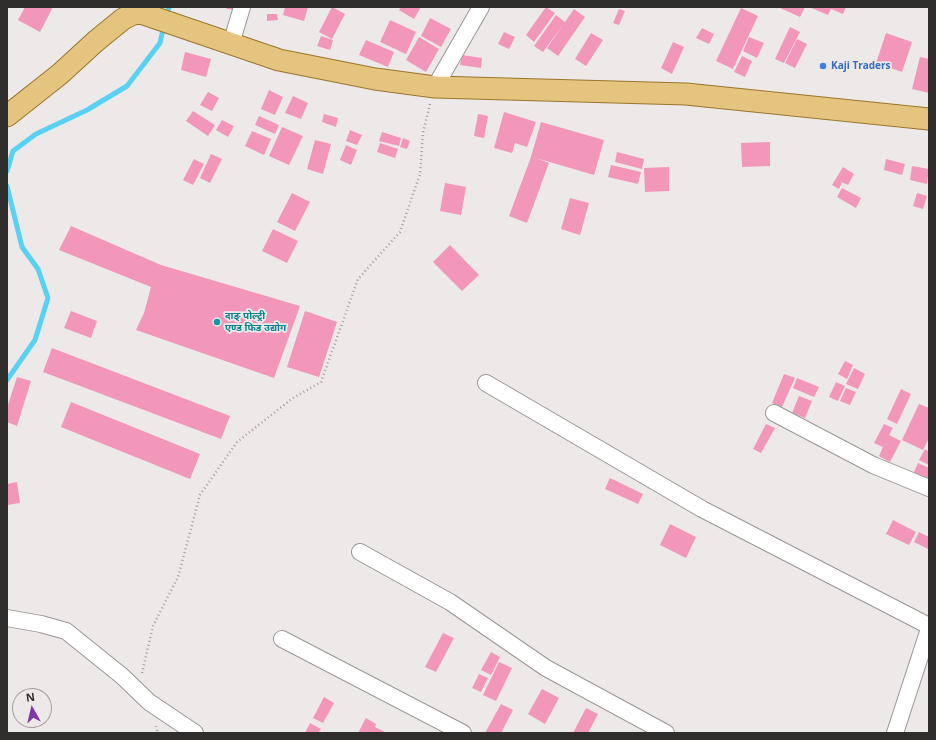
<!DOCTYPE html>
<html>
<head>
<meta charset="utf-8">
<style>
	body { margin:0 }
	#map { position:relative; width:936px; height:740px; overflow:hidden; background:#ede9e8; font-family:"Open Sans",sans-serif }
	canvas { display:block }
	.frame { position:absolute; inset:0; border:8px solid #2f2e2d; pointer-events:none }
	.north { position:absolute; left:12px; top:688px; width:40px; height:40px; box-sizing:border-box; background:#ede9e8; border:1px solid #a19e9d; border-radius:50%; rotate:352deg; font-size:11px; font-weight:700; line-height:16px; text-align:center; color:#2f2e2d }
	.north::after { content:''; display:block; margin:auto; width:14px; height:18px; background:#8136a7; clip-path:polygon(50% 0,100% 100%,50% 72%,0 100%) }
</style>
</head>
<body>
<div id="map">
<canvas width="936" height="740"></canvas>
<div class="frame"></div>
<div class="north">N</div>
</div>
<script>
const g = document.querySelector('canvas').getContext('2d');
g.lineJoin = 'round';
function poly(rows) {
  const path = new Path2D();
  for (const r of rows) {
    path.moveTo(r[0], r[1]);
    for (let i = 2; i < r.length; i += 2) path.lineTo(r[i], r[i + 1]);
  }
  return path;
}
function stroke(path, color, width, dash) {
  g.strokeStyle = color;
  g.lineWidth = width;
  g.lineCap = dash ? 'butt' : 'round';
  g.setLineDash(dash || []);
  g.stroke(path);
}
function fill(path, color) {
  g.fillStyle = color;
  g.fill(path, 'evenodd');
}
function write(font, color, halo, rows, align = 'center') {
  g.font = font + ' "Open Sans","Noto Sans Devanagari",sans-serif';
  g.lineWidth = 3.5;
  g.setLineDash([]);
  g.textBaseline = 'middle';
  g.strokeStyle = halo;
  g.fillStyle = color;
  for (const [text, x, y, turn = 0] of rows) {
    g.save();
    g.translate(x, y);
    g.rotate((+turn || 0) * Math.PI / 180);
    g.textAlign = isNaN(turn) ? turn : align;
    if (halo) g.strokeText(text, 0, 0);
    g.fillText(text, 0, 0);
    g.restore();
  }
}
const stream = poly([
	[166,18,169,7],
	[7,171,13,151,36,134,87,110,127,86,160,43,164,25],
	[7,186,22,247,38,269,48,298,35,340,7,380]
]);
const building = poly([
	[25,7,53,7,40,32,18,20],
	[221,7,236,7,236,11],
	[285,7,308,7,304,21,283,15],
	[332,7,345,14,332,39,319,32],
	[401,7,421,7,414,19,399,10],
	[546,7,555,13,534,42,526,35],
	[778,7,805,7,800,17],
	[809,7,846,7,843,14,831,9,828,15],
	[741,8,758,16,733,69,716,61],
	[574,9,585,17,558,56,547,48],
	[619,9,625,11,619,25,613,23],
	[267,14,277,14,278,20,267,21],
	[556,15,565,22,543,52,534,46],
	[430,18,451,29,441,47,421,36],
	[390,20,416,32,406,54,380,42],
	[790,27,800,32,784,63,775,59],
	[702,28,714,34,709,44,696,38],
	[504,32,515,37,509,49,498,44],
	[591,33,603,40,586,66,575,59],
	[886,33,912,42,902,72,876,63],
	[321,36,333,40,330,50,317,46],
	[419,37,439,49,426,72,406,60],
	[749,37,764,43,757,58,743,51],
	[797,39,807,44,795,68,785,63],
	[366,40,394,52,388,67,359,55],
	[673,42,684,47,672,74,661,68],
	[185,52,211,59,206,77,181,70],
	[462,55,482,58,481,68,460,65],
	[742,56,752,61,745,77,734,72],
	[920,57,929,59,929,93,912,89],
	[269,90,283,97,275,115,261,109],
	[208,92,219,98,212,111,200,105],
	[293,96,308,103,301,119,285,113],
	[193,111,215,125,208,136,186,121],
	[504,112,536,122,527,147,515,143,512,153,494,148],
	[324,114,338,118,336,127,322,122],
	[478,114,488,116,484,138,474,136],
	[259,116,279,125,275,134,255,125],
	[222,120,234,126,228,137,216,130],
	[541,122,604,140,594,175,536,158,549,163,527,223,509,216,531,157],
	[282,127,303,136,289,165,269,156],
	[350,130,362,135,357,145,346,141],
	[252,131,271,139,264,155,245,146],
	[382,132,401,138,399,146,379,141],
	[403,138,410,141,407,149,400,147],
	[315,140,331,144,323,174,307,169],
	[770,142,770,166,742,167,741,143],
	[380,143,398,149,395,158,377,152],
	[346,145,357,150,351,165,340,160],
	[617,152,644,159,642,169,615,162],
	[211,154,222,159,210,183,200,178],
	[194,159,204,164,193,185,183,180],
	[886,159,905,164,902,175,884,170],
	[611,165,641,172,638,184,608,177],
	[912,166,929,169,927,184,910,180],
	[669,167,669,191,645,192,644,168],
	[843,167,854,174,848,185,842,182,839,189,832,185],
	[445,183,466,187,461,215,440,211],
	[842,188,861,198,856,208,837,197],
	[292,193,310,202,295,231,277,222],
	[917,193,927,196,923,209,913,206],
	[570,198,589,203,580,235,561,229],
	[71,226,161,265,300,306,274,378,136,330,144,313,151,287,59,250],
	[273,229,298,241,287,263,262,251],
	[450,245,479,275,462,291,433,262],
	[71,311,97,321,91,338,64,328],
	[305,311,337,322,319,377,287,367],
	[52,348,230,416,221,439,43,372],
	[845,361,853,365,847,379,838,374],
	[854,368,865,374,858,389,846,384],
	[784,374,795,378,782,407,772,403],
	[17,377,31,381,17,426,7,422,7,408],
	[797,378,819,387,814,397,793,388],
	[836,382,845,386,838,401,829,397],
	[846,388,856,392,850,405,840,401],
	[901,389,911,394,897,424,887,419],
	[799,396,812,401,805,418,792,413],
	[71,402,200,454,190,479,61,427],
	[919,404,929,408,929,438,923,450,902,440],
	[766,424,775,428,761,453,753,449],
	[884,424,893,428,889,435,901,441,890,462,879,456,883,447,874,443],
	[925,449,929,452,929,465,919,460],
	[918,463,929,468,929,482,913,474],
	[610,478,643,494,638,504,605,489],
	[17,482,20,503,7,505,7,484],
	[893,520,916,532,909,545,886,534],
	[670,524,696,537,686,558,660,545],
	[919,532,929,537,928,549,914,542],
	[443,633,454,638,436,672,425,667],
	[491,652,500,657,491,675,481,670],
	[499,662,512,668,496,701,483,695],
	[479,674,488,678,481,692,472,688],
	[542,689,559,698,545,724,528,714],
	[324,697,334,703,323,723,313,718],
	[501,704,513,710,501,733,485,733],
	[586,708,598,714,588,733,573,733],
	[366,718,376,724,375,727,387,733,358,733],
	[310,723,321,729,318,733,305,733]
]);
const path = poly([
	[142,673,153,626,178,577,200,495,237,442,293,398,321,382,358,279,400,232,420,174,423,133,430,104],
	[156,726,158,733]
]);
const minor = poly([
	[231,44,242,7],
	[435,87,481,7],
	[486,383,702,509,929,626],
	[774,413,873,465,929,488],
	[360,552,450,602,546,668,666,733],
	[7,618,41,624,66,631,122,676,149,702,195,733],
	[282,639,463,733],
	[895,733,929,629]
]);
const major = poly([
	[7,116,60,74,96,41,123,19,133,14,141,13,279,60,375,79,435,87,686,94,929,119]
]);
const markers = [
	[823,66,4,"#3f7fe0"],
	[217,322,4,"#0f9aa8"]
];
const shopNames = [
	["Kaji Traders",831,66]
];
const cultureNames = [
	["दाङ् पोल्ट्री",225,316],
	["एण्ड फिड उद्योग",225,328]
];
stroke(stream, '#58d1f3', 5);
fill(building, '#f296ba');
stroke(minor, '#999695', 18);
stroke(major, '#9a762b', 23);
stroke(path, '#a29f9e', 2.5, [1, 3]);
stroke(minor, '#fff', 16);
stroke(major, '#e5c47f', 21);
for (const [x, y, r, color] of markers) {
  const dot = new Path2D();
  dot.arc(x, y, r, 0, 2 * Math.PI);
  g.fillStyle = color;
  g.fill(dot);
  stroke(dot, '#ede9e8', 1.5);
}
write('bold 10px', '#366cbe', '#ede9e8', shopNames, 'left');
write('bold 10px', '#0d838f', '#ede9e8', cultureNames, 'left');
</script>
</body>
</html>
